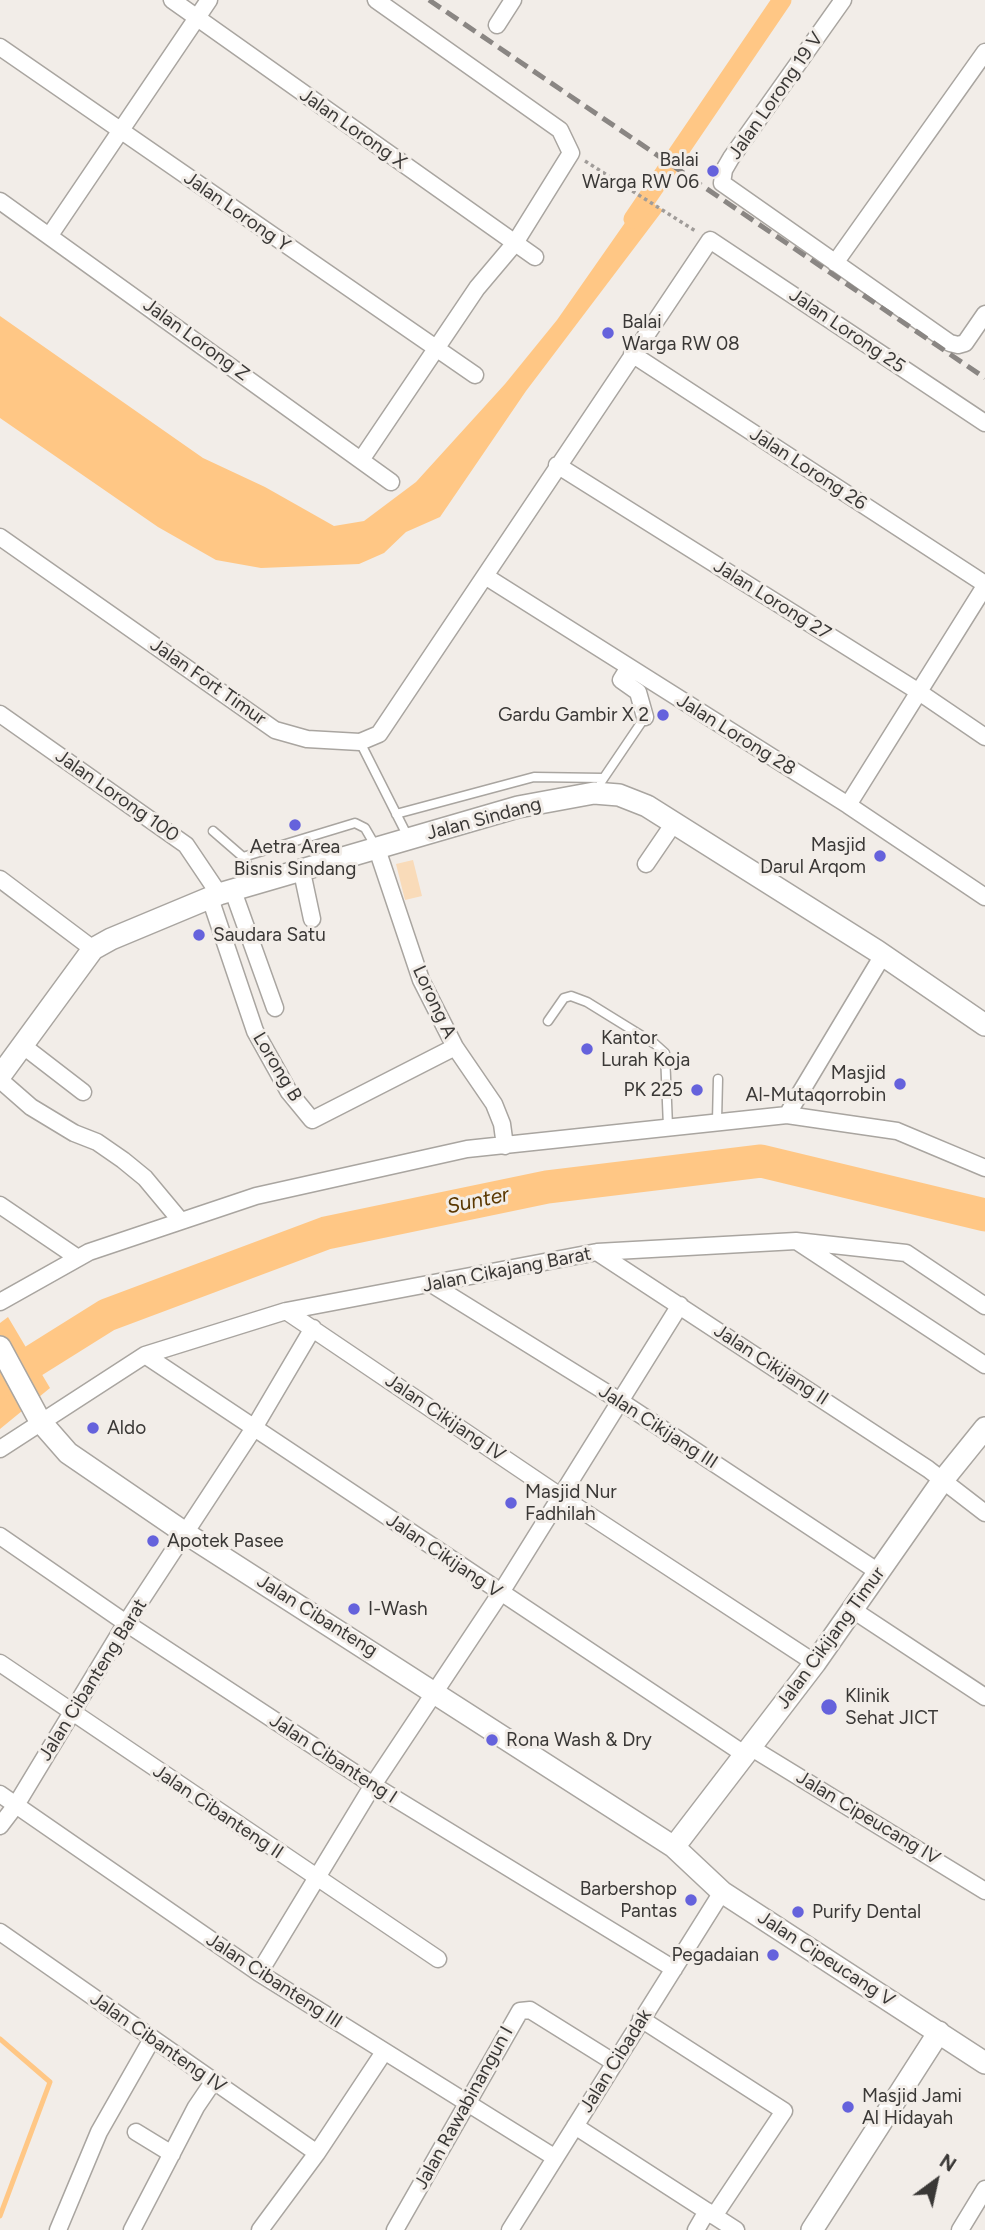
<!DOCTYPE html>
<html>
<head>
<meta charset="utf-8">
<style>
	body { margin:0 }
	#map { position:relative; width:985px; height:2230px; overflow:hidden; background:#f2ede8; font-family:Figtree,sans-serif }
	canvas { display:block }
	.north { position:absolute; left:901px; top:2146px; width:70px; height:70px; -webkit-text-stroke:5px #f2ede8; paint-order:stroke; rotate:33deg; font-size:19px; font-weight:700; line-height:28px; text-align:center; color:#3a3836 }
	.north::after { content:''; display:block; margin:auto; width:24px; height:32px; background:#3a3836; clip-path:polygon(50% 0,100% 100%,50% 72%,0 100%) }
</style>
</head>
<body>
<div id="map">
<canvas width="985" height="2230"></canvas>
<div class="north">N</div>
</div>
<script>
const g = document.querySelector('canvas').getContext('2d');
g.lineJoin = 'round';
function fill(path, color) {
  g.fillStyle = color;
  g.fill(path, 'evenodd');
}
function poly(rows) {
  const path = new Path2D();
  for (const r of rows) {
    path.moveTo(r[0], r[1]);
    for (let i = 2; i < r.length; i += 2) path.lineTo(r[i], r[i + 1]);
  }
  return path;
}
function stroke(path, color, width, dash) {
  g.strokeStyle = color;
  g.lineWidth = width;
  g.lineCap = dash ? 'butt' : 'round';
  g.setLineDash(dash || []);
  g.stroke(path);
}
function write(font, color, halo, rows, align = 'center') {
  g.font = font + ' Figtree,sans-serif';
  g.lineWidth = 6;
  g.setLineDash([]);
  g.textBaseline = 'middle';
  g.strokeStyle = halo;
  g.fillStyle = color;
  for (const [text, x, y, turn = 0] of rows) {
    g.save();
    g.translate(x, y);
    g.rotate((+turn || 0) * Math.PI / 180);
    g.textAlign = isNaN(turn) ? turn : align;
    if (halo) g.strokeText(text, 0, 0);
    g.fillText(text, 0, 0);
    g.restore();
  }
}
const green = poly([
	[413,860,422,896,405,900,396,864]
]);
const water = poly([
	[643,197,663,210,526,391,440,517,406,532,384,553,359,564,261,568,216,560,158,527,0,418,0,316,203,458,265,487,334,526,364,521,416,482,505,384,557,320],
	[8,1317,50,1388,0,1429,0,1323]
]);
const stream = poly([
	[0,2039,50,2082,0,2216]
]);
const canal = poly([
	[633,219,782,0]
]);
const river = poly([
	[0,1382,107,1315,326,1233,547,1187,761,1161,985,1215]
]);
const path = poly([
	[585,161,697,232]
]);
const service = poly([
	[360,742,408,837],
	[601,782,645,717],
	[396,814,534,777,603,778],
	[213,831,243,857,257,881],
	[243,857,355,823,365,828,376,847],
	[548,1021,564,998,571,996,587,1002,655,1044,665,1053,668,1127],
	[717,1121,718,1079]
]);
const minor = poly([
	[172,0,535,257],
	[843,0,731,158,724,170,722,183,950,343,958,345,965,343,985,314],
	[497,25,513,0],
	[0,47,475,375],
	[0,201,391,482],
	[50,235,209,0],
	[835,263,985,52],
	[632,354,985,584],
	[361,460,477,288,515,243,571,153,560,130,376,0],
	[557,465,919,692,985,737],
	[0,537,275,730,307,739,360,742,379,734,710,240,985,423],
	[485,576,848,805,985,897],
	[629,667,621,680,638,692,645,717],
	[0,714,186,845,219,894],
	[848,805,985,586],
	[377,849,421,980,455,1047,494,1104,502,1124,505,1146],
	[646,864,674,823],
	[302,872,312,919],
	[0,879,93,949],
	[233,891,275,1008],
	[210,898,255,1031,289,1092,312,1120,455,1047],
	[22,1045,83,1092],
	[0,1080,31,1107,74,1133,97,1142,123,1160,145,1178,180,1220],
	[787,1115,897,1131,985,1168],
	[0,1205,78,1258],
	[798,1242,985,1365],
	[597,1252,928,1469,985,1513],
	[433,1285,620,1401,880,1573],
	[0,1302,89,1252,256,1196,467,1149,787,1115,883,955],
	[286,1311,560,1496,815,1663],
	[145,1355,744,1754],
	[0,1449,145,1355,286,1311,597,1252,796,1241,906,1253,985,1306],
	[0,1536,126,1623,373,1785,674,1969],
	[853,1610,985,1697],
	[0,1663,438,1959],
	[750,1747,985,1891],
	[0,1794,259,1973,554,2157],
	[0,1826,16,1805,126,1623,254,1428,313,1328],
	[0,1932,317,2153],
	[259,1973,373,1785,500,1594,680,1305],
	[641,2019,784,2111,714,2216],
	[575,2126,736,2230],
	[136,2132,172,2154],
	[58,2230,99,2132,152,2039],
	[132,2230,196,2107,213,2082],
	[260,2230,317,2153,384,2052],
	[395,2230,520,2011,530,2010,615,2063],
	[510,2230,722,1892],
	[696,2230,707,2211],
	[960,2230,985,2189]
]);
const tertiary = poly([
	[0,1076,93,949,111,939,219,894,518,807,594,793,619,795,647,806,877,951,985,1025],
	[0,1347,40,1421,68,1453,185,1533,674,1847,722,1892,985,2063],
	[674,1847,815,1663,943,1480,985,1428],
	[812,2230,939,2032]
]);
const rail = poly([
	[429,0,985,378]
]);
const markers = [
	[713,171,7,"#6562dc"],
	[608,333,7,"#6562dc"],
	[663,715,7,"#6562dc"],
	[295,825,7,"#6562dc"],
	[880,856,7,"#6562dc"],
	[199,935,7,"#6562dc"],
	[587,1049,7,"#6562dc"],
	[900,1084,7,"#6562dc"],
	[697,1090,7,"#6562dc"],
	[93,1428,7,"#6562dc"],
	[511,1503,7,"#6562dc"],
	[153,1541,7,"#6562dc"],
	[354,1609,7,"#6562dc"],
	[829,1707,9,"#6562dc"],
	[492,1740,7,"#6562dc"],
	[691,1900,7,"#6562dc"],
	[798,1912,7,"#6562dc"],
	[773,1955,7,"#6562dc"],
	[848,2107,7,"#6562dc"]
];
const streetNames = [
	["Jalan Lorong 19 V",776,96,-55],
	["Jalan Lorong X",353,129,35],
	["Jalan Lorong Y",237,212,35],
	["Jalan Lorong 25",847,331,34],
	["Jalan Lorong Z",196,340,36],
	["Jalan Lorong 26",808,469,33],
	["Jalan Lorong 27",772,600,32],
	["Jalan Fort Timur",208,682,35],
	["Jalan Lorong 28",736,735,32],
	["Jalan Lorong 100",117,796,35],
	["Jalan Sindang",484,819,-15],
	["Lorong A",434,1002,65],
	["Lorong B",277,1067,59],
	["Jalan Cikajang Barat",507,1270,-11],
	["Jalan Cikijang II",771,1365,33],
	["Jalan Cikijang IV",445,1418,34],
	["Jalan Cikijang III",658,1427,33],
	["Jalan Cikijang V",444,1556,34],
	["Jalan Cibanteng",317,1616,32],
	["Jalan Cikijang Timur",831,1638,-54],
	["Jalan Cibanteng Barat",93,1680,-58],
	["Jalan Cibanteng I",333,1759,33],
	["Jalan Cibanteng II",218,1812,34],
	["Jalan Cipeucang IV",868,1818,31],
	["Jalan Cipeucang V",826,1959,33],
	["Jalan Cibanteng III",274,1981,33],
	["Jalan Cibanteng IV",158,2043,35],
	["Jalan Cibadak",616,2061,-58],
	["Jalan Rawabinangun I",464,2108,-61]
];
const poiNames = [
	["Balai",699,160,"right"],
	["Warga RW 06",699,182,"right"],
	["Balai",622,322],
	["Warga RW 08",622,344],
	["Gardu Gambir X 2",649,715,"right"],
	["Masjid",866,845,"right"],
	["Darul Arqom",866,867,"right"],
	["Aetra Area",295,847,"center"],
	["Bisnis Sindang",295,869,"center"],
	["Saudara Satu",213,935],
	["Kantor",601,1038],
	["Lurah Koja",601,1060],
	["Masjid",886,1073,"right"],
	["Al-Mutaqorrobin",886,1095,"right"],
	["PK 225",683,1090,"right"],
	["Aldo",107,1428],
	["Masjid Nur",525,1492],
	["Fadhilah",525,1514],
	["Apotek Pasee",167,1541],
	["I-Wash",368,1609],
	["Klinik",845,1696],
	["Sehat JICT",845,1718],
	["Rona Wash & Dry",506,1740],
	["Barbershop",677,1889,"right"],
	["Pantas",677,1911,"right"],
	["Purify Dental",812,1912],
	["Pegadaian",759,1955,"right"],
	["Masjid Jami",862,2096],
	["Al Hidayah",862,2118]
];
const waterNames = [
	["Sunter",478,1201,-12]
];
fill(green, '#f9dbb9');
fill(water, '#ffc785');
stroke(stream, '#ffc785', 5);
stroke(canal, '#ffc785', 19);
stroke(river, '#ffc785', 33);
stroke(service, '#a9a5a0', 11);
stroke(minor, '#a9a5a0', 19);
stroke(tertiary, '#a9a5a0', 24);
stroke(path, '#a09c99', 3.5, [3.5, 3.5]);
stroke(service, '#fff', 8);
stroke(minor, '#fff', 16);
stroke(tertiary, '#fff', 21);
stroke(rail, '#8a8683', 5, [14, 7]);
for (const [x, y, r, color] of markers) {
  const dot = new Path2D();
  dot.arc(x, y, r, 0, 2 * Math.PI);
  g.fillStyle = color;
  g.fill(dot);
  stroke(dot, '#f2ede8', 2.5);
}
write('19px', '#3a3836', '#f2ede8', streetNames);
write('19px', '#3a3836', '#f2ede8', poiNames, 'left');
write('italic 21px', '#5a3700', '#f2ede8', waterNames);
</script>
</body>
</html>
